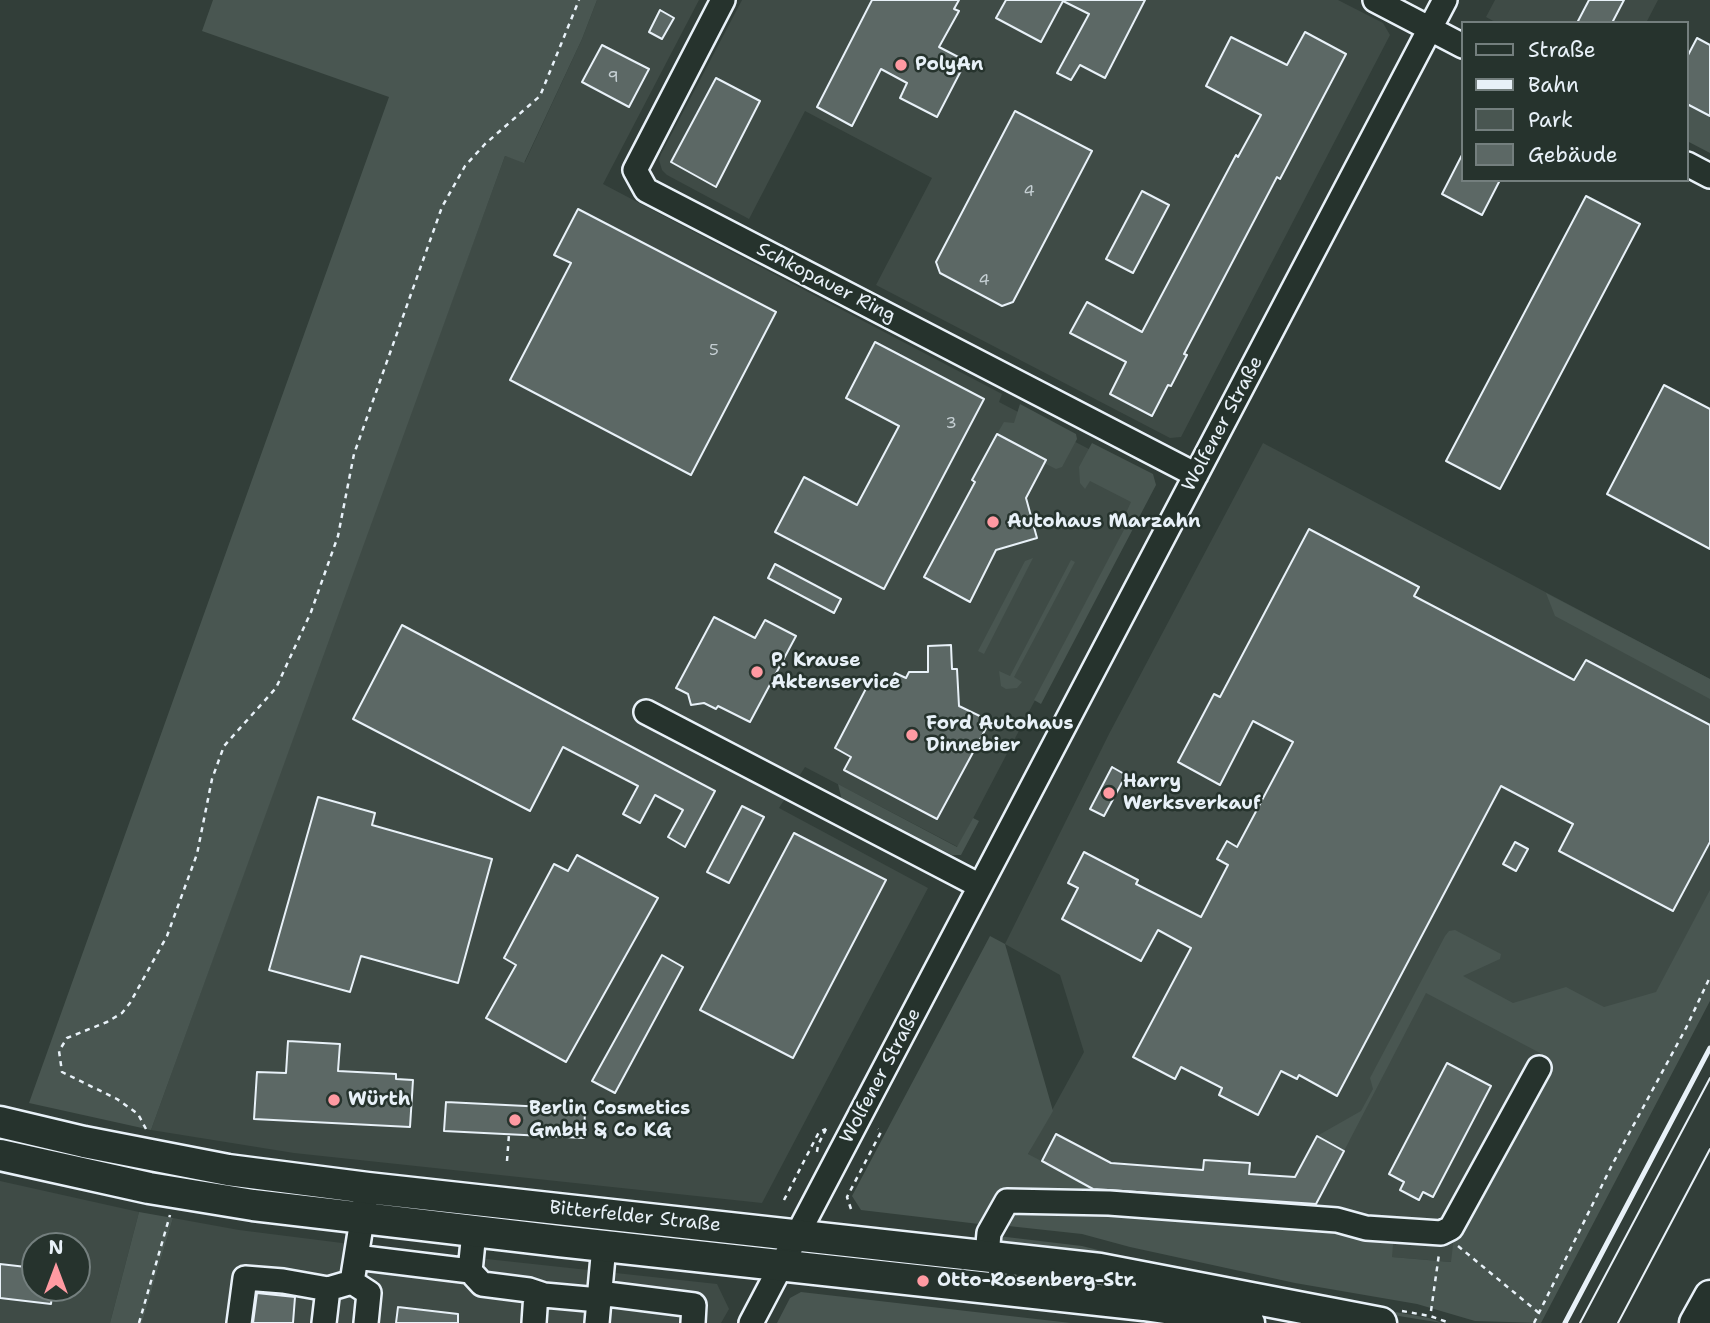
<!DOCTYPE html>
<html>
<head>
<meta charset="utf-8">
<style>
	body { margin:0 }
	#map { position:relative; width:1710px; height:1323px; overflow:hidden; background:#323e39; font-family:"Shantell Sans",sans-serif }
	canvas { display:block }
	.legend { position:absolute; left:1461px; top:21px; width:228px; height:161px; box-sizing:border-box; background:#26332d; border:2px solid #747f7e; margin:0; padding:9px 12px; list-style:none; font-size:21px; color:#e8f1f8 }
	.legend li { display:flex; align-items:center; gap:14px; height:35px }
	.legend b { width:35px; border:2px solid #747f7e }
	.north { position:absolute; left:21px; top:1232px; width:70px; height:70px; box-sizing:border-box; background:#26332d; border:2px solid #747f7e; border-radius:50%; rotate:0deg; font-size:19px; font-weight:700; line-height:28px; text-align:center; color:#e8f1f8 }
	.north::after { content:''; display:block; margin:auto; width:24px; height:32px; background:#ff9aa2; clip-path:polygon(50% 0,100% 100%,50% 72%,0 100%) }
</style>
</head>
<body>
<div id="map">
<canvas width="1710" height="1323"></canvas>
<ul class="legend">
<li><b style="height:9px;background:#26332d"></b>Straße</li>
<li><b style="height:9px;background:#e8f1f8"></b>Bahn</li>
<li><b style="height:19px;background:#495651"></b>Park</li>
<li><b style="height:19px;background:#5c6865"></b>Gebäude</li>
</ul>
<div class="north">N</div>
</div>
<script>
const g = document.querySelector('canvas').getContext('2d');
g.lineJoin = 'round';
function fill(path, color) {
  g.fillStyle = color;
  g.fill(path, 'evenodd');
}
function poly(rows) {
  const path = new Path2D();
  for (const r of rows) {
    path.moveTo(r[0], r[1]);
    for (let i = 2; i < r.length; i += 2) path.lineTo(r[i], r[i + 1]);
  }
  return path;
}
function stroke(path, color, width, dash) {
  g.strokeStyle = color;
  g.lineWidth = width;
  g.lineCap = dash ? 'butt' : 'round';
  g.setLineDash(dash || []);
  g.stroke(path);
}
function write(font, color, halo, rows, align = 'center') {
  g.font = font + ' "Shantell Sans",sans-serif';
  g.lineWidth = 5;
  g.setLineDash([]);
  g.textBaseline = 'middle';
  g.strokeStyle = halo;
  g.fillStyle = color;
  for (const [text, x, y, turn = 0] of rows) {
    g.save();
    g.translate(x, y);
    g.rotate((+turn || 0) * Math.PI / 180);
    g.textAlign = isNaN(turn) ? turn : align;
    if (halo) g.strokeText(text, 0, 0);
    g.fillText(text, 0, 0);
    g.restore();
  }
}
const built = poly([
	[597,0,699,0,603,184,1002,394,999,402,1150,481,958,847,805,767,779,808,928,888,762,1203,294,1153,151,1130,364,540,505,156,525,162,582,39],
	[742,0,1338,0,1383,23,1390,35,1181,437,1170,438,876,285,932,178,805,111,749,219,667,175,662,170,659,160,661,154],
	[1495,0,1658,0,1646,23,1497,23,1486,17],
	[1263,443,1710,679,1710,938,1628,1098,1545,1066,1452,1262,1391,1257,1394,1235,1095,1211,1028,1154,1084,1052,1060,975,1005,944,1109,734],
	[0,1181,139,1212,110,1323,0,1323],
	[35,1246,77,1246,77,1288,35,1288],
	[173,1218,239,1230,358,1245,717,1284,729,1309,721,1323,142,1323]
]);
const green = poly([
	[213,0,597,0,582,39,524,163,505,156,151,1130,29,1103,389,97,202,31],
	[1687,104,1710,116,1710,153,1687,141],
	[1020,404,1076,434,1077,439,1062,467,1056,469,1044,463,1045,460,997,434,1004,422,1014,423],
	[1092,443,1153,474,1156,485,1041,704,1034,700,1128,522,1125,515,1131,502,1090,481,1085,489,1080,483,1079,467],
	[1033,558,984,654,978,651,1025,561],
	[1071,560,1075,562,1014,677,1022,682,1017,688,1006,689,1001,686,999,671,1010,676],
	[1546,593,1710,679,1710,699,1555,616],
	[838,784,957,847,973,818,979,821,961,855,952,855,842,801],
	[1710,890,1710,1001,1541,1323,1475,1321,1417,1304,1295,1283,1130,1247,1082,1234,999,1225,1016,1206,1394,1234,1392,1257,1451,1262,1454,1236,1545,1066,1540,1053,1426,993,1344,1151,1317,1136,1361,1111,1373,1089,1370,1078,1445,936,1449,931,1455,930,1501,954,1500,959,1463,976,1513,1003,1566,987,1604,1007,1656,992],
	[990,936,1005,944,1053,1111,1028,1154,1102,1193,1100,1198,1000,1189,979,1224,861,1210,852,1196],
	[139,1212,173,1218,142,1323,110,1323],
	[998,1236,1082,1246,1170,1268,1295,1294,1429,1318,1442,1323,1294,1299,1081,1251,998,1241],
	[801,1292,1071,1323,777,1323,790,1298]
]);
const building = poly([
	[872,0,959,0,954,9,959,11,939,47,966,61,937,117,900,98,907,83,881,69,852,126,817,107,872,0],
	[1006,0,1145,0,1105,78,1080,65,1071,80,1057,73,1089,14,1063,1,1041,42,996,18,1006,0],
	[1589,0,1624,0,1612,23,1577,23,1589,0],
	[660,10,674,18,662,39,649,32,660,10],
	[1305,32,1346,54,1280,179,1277,177,1184,354,1187,355,1171,386,1168,385,1152,416,1110,394,1126,362,1070,333,1087,302,1142,332,1236,155,1238,157,1261,115,1206,86,1231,37,1287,65,1305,32],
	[1697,38,1710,45,1710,116,1687,104,1687,57,1697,38],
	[602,45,649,69,629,107,582,82,602,45],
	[716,78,760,101,716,187,671,162,716,78],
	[1015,111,1092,151,1013,302,1002,306,940,273,936,262,1015,111],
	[1463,153,1463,180,1500,180,1482,215,1442,194,1463,153],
	[1142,191,1169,205,1133,273,1106,259,1142,191],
	[1586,196,1640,224,1500,489,1446,461,1586,196],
	[578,209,776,312,691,475,510,380,571,263,554,255,578,209],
	[875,342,984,399,884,589,775,532,804,477,857,505,899,426,846,398,875,342],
	[1664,385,1710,409,1710,549,1607,494,1664,385],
	[997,434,1046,460,1026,498,1037,538,996,550,970,602,924,577,975,482,972,480,997,434],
	[1309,529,1419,587,1414,596,1574,680,1586,660,1710,725,1710,842,1673,911,1559,851,1573,824,1501,786,1337,1096,1299,1075,1297,1079,1281,1071,1258,1115,1219,1095,1222,1088,1181,1067,1175,1079,1133,1057,1191,948,1158,930,1141,961,1062,919,1078,888,1068,883,1084,852,1138,880,1136,884,1201,917,1228,865,1217,859,1227,841,1237,847,1293,742,1253,721,1220,785,1178,762,1214,694,1220,697,1309,529],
	[775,564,841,599,834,613,768,578,775,564],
	[714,617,755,638,765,620,796,636,750,722,718,706,716,709,704,703,691,705,688,694,676,688,714,617],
	[402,625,715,791,685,847,668,837,683,810,655,795,640,823,623,814,638,786,563,747,530,811,353,719,402,625],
	[951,645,952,669,957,669,959,706,990,721,937,819,844,770,851,757,835,748,872,677,889,686,895,673,906,678,909,672,928,672,928,646,951,645],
	[1112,767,1126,775,1104,816,1090,809,1112,767],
	[318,797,375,813,372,825,492,859,458,983,361,956,350,992,269,970,318,797],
	[742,806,764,817,729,883,707,872,742,806],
	[794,833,886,880,793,1058,700,1010,794,833],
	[1515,842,1528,849,1516,871,1503,864,1515,842],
	[577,855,658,898,566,1062,486,1018,516,965,504,958,554,864,568,871,577,855],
	[662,955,683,967,615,1093,592,1081,662,955],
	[288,1041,340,1044,338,1071,396,1074,396,1079,413,1080,410,1127,254,1119,257,1072,286,1073,288,1041],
	[1447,1063,1491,1086,1433,1197,1423,1192,1419,1200,1400,1190,1404,1182,1389,1174,1447,1063],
	[446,1102,585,1109,584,1138,444,1131,446,1102],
	[1056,1134,1111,1163,1203,1170,1204,1160,1250,1163,1249,1174,1295,1177,1317,1136,1344,1151,1316,1204,1093,1189,1042,1161,1056,1134],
	[0,1264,35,1268,35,1288,53,1288,51,1304,0,1298,0,1264],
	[257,1293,295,1297,293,1323,253,1323,257,1293],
	[398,1307,458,1314,458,1323,396,1323,398,1307]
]);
const path = poly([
	[146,1129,138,1114,117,1099,62,1072,59,1051,67,1038,107,1022,122,1013,130,1003,167,936,197,854,212,779,224,746,276,688,311,612,338,536,354,454,442,207,465,166,485,144,540,96,579,0],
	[817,1152,818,1145,826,1129],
	[507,1161,509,1134],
	[784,1200,819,1132,826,1129],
	[851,1209,847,1197,881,1132,878,1129],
	[1458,1246,1539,1313],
	[1402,1311,1430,1316,1450,1323],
	[1431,1311,1439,1254],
	[139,1323,170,1215],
	[1534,1323,1612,1165,1686,1028,1710,977]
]);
const minor = poly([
	[723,0,635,170,646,190,1196,475],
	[1375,0,1463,46],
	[1687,164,1710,176],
	[646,712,980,886],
	[474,1232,470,1271,482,1284,529,1290,544,1295,599,1300,604,1246],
	[987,1255,989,1233,1007,1201,1109,1203,1337,1220,1366,1228,1441,1233,1451,1228,1539,1068],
	[356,1257,470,1271],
	[352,1282,369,1293,366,1323],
	[599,1293,694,1305,693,1323],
	[239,1323,245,1278,283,1281,328,1289,352,1282,365,1201],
	[324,1323,328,1289],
	[534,1323,536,1293],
	[597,1323,599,1300],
	[751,1323,1445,0]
]);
const major = poly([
	[0,1122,84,1142,228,1170,368,1188,1100,1269,1381,1323],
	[0,1155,149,1188,253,1205,559,1241,1144,1305,1194,1312,1249,1323],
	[1695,1323,1710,1296]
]);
const tram = poly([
	[1580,1323,1710,1078],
	[1618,1323,1710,1149]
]);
const rail = poly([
	[1565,1323,1710,1048]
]);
const markers = [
	[901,65,7,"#ff9aa2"],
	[993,522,7,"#ff9aa2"],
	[757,672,7,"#ff9aa2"],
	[912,735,7,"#ff9aa2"],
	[1109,793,7,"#ff9aa2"],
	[334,1100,7,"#ff9aa2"],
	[515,1120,7,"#ff9aa2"],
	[923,1281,7,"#ff9aa2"]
];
const numberNames = [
	["9",613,78],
	["4",1029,192],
	["4",984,281],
	["5",714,351],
	["3",951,424]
];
const poiNames = [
	["PolyAn",915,65],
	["Autohaus Marzahn",1007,522],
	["P. Krause",771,661],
	["Aktenservice",771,683],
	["Ford Autohaus",926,724],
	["Dinnebier",926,746],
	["Harry",1123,782],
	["Werksverkauf",1123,804],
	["Würth",348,1100],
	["Berlin Cosmetics",529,1109],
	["GmbH & Co KG",529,1131],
	["Otto-Rosenberg-Str.",937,1281]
];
const streetNames = [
	["Schkopauer Ring",826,283,27],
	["Wolfener Straße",1223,424,-62],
	["Wolfener Straße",881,1076,-62],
	["Bitterfelder Straße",635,1217,6]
];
fill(built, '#3f4b46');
fill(green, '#495651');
fill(building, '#5c6865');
stroke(building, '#e8f1f8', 2);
stroke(minor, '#e8f1f8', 28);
stroke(major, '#e8f1f8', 35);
stroke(path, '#e8f1f8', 2.5, [5, 5]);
stroke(minor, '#26332d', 23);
stroke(major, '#26332d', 30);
stroke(tram, '#e8f1f8', 2);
stroke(rail, '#e8f1f8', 5);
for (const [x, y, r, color] of markers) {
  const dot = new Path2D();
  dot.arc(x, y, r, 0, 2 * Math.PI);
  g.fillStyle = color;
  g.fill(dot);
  stroke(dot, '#26332d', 2.5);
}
write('16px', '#c5cfd3', null, numberNames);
write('bold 19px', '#e8f1f8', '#26332d', poiNames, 'left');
write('19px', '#e8f1f8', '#26332d', streetNames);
</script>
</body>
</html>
